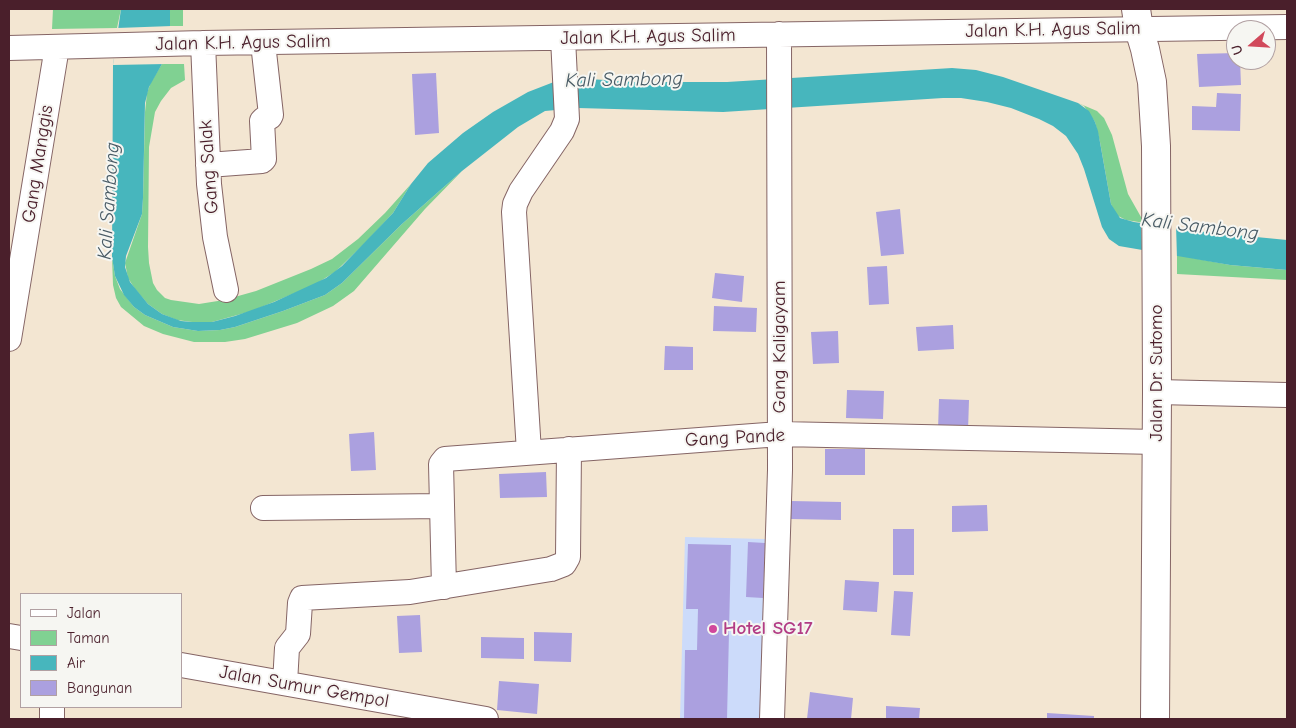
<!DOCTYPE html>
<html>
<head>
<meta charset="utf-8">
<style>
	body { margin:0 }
	#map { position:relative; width:1296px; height:728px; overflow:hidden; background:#f3e6d2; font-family:"Comic Neue",sans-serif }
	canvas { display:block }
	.frame { position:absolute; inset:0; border:10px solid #4a1f2b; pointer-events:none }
	.legend { position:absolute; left:20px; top:593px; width:162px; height:115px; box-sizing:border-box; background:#f6f6f2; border:1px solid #b1a0a2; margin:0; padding:6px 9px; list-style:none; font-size:15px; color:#4a1f2b }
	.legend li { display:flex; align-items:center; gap:10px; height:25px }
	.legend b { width:25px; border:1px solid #b1a0a2 }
	.north { position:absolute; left:1226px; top:20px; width:50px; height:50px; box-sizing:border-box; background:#f6f6f2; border:1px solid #b1a0a2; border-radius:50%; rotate:251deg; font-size:14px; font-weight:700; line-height:20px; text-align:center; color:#4a1f2b }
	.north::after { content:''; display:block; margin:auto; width:18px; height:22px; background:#d1495b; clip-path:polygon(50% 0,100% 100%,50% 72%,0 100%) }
</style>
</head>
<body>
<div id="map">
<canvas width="1296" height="728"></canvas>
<div class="frame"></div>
<ul class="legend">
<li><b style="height:6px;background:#fff"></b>Jalan</li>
<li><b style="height:14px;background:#80d192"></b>Taman</li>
<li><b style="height:14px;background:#47b6bd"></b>Air</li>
<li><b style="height:14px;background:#aba0df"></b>Bangunan</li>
</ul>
<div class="north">U</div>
</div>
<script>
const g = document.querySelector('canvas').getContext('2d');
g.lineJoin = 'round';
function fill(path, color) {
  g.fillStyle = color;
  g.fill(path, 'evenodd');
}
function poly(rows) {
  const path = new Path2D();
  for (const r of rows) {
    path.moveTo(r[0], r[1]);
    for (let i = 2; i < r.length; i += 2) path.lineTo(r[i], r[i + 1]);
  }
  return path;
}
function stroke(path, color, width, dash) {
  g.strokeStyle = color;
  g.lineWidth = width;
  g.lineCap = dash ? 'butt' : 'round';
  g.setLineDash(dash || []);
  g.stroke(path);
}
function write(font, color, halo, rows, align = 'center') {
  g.font = font + ' "Comic Neue",sans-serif';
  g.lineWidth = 4;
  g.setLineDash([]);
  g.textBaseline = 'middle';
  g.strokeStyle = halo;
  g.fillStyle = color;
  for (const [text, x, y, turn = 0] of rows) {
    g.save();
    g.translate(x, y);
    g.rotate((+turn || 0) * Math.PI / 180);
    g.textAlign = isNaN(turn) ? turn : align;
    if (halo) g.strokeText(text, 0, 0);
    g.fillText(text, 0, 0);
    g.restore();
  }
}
const built = poly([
	[685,537,765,539,761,719,680,719]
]);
const green = poly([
	[53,9,121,9,117,28,52,29],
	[170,9,183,9,183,26,170,26],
	[162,64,184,64,185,80,171,88,161,101,155,112,149,147,148,247,149,263,153,283,157,290,165,298,171,300,199,304,224,300,256,291,311,269,332,259,358,239,385,213,411,184,393,213,366,242,335,272,314,285,252,311,212,322,192,322,177,320,162,314,148,304,135,289,128,278,125,263,142,214,143,198,145,112,147,93,151,82],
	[1078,103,1097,111,1104,118,1112,135,1128,194,1141,217,1144,220,1176,228,1126,220,1116,215,1111,204,1100,142,1095,122,1084,106],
	[462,171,425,209,354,291,333,306,297,323,245,339,225,342,194,342,163,334,144,326,121,307,116,298,113,285,112,257,115,276,120,289,134,307,145,315,173,327,198,331,220,330,235,327,283,311,325,295,342,283,402,224],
	[1177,255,1230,265,1287,270,1287,280,1177,274]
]);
const water = poly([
	[121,9,170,9,170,26,162,64,149,87,145,103,143,198,142,214,126,256,125,267,130,282,148,304,162,314,181,321,192,322,212,322,235,316,274,302,326,278,342,266,393,213,411,184,428,163,463,133,493,112,528,92,559,80,574,78,635,82,727,82,952,68,976,70,1003,77,1078,103,1089,111,1095,122,1098,131,1111,204,1120,218,1134,222,1205,232,1287,240,1287,270,1230,265,1119,246,1109,239,1102,227,1084,169,1078,154,1066,136,1053,126,1039,119,1011,108,987,102,961,98,943,98,723,112,578,108,545,111,518,127,462,171,402,224,342,283,325,295,283,311,235,327,220,330,198,331,173,327,145,315,134,307,124,295,115,276,112,257,113,65]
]);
const pier = poly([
	[172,26,165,64,113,65,117,28],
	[1141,221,1176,225,1177,258,1142,254]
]);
const building = poly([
	[1236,53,1236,60,1240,60,1241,85,1199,87,1197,54],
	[436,73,439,133,415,135,412,74],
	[1217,93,1241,94,1240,131,1192,130,1192,106,1216,107],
	[900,209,904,254,881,256,876,212],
	[887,266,889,304,869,305,867,267],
	[715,273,744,276,742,302,712,298],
	[714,306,757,308,756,332,713,331],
	[953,325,954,349,918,351,916,327],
	[838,331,839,363,813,364,811,332],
	[665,346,693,347,693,370,664,370],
	[847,390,884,391,883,419,846,418],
	[939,399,969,400,968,431,938,430],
	[374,432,376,470,351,471,349,434],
	[825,449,865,449,865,475,825,475],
	[546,472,547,497,500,498,499,474],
	[791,501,841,502,841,520,791,519],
	[987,505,988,531,952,532,952,506],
	[893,529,914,529,914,575,893,575],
	[748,542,765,543,763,598,746,597],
	[688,544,731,545,727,719,684,719,685,650,697,650,698,609,686,609],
	[845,580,879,582,877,612,843,610],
	[894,591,913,592,910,636,891,635],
	[420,615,422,652,399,653,397,616],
	[534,632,572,633,571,662,534,661],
	[481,637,524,638,524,659,481,658],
	[499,681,539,684,537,714,497,710],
	[810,692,853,698,851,719,807,719],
	[886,706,920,708,919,719,886,719],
	[1047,713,1094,716,1094,719,1047,719]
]);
const minor = poly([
	[203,43,209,184,215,237,226,290],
	[9,48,203,43,1287,27],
	[208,165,262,161,264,159,262,121,264,119,270,117,271,115,263,43],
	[9,339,57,47],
	[1157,392,1287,395],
	[529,452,514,212,515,204,521,191,562,131,567,119,563,38],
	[263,508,442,506],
	[444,587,441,464,445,459,780,434,1157,442],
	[9,636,21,638],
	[181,665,486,719],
	[285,683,287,648,298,634,300,603,302,598,410,592,551,569,564,564,568,557,569,449],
	[52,719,52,707],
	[772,719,780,470,779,34]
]);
const major = poly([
	[1136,9,1139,29,1145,49,1152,82,1156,146,1157,392,1155,719]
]);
const markers = [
	[713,629,5,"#d1479c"]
];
const streetNames = [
	["Jalan K.H. Agus Salim",1053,30,-1],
	["Jalan K.H. Agus Salim",648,37,-1],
	["Jalan K.H. Agus Salim",243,43,-1],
	["Gang Manggis",38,164,-81],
	["Gang Salak",209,167,-94],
	["Gang Kaligayam",780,347,-90],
	["Jalan Dr. Sutomo",1157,373,-90],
	["Gang Pande",735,438,-3],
	["Jalan Sumur Gempol",304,687,10]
];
const hotelNames = [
	["Hotel SG17",723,629]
];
const waterNames = [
	["Kali Sambong",624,80,-1],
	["Kali Sambong",109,201,-86],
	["Kali Sambong",1200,227,7]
];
fill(built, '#ccdbfa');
fill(green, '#80d192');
fill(water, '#47b6bd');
fill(pier, '#f3e6d2');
fill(building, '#aba0df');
stroke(minor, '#856565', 26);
stroke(major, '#856565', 30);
stroke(minor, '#fff', 24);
stroke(major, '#fff', 28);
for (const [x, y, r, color] of markers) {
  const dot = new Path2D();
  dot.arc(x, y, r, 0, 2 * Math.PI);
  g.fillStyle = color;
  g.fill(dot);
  stroke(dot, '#f6f6f2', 2);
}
write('19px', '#4a1f2b', '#f6f6f2', streetNames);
write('bold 19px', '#b23c85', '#f6f6f2', hotelNames, 'left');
write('italic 20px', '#495b65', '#f6f6f2', waterNames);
</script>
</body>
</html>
